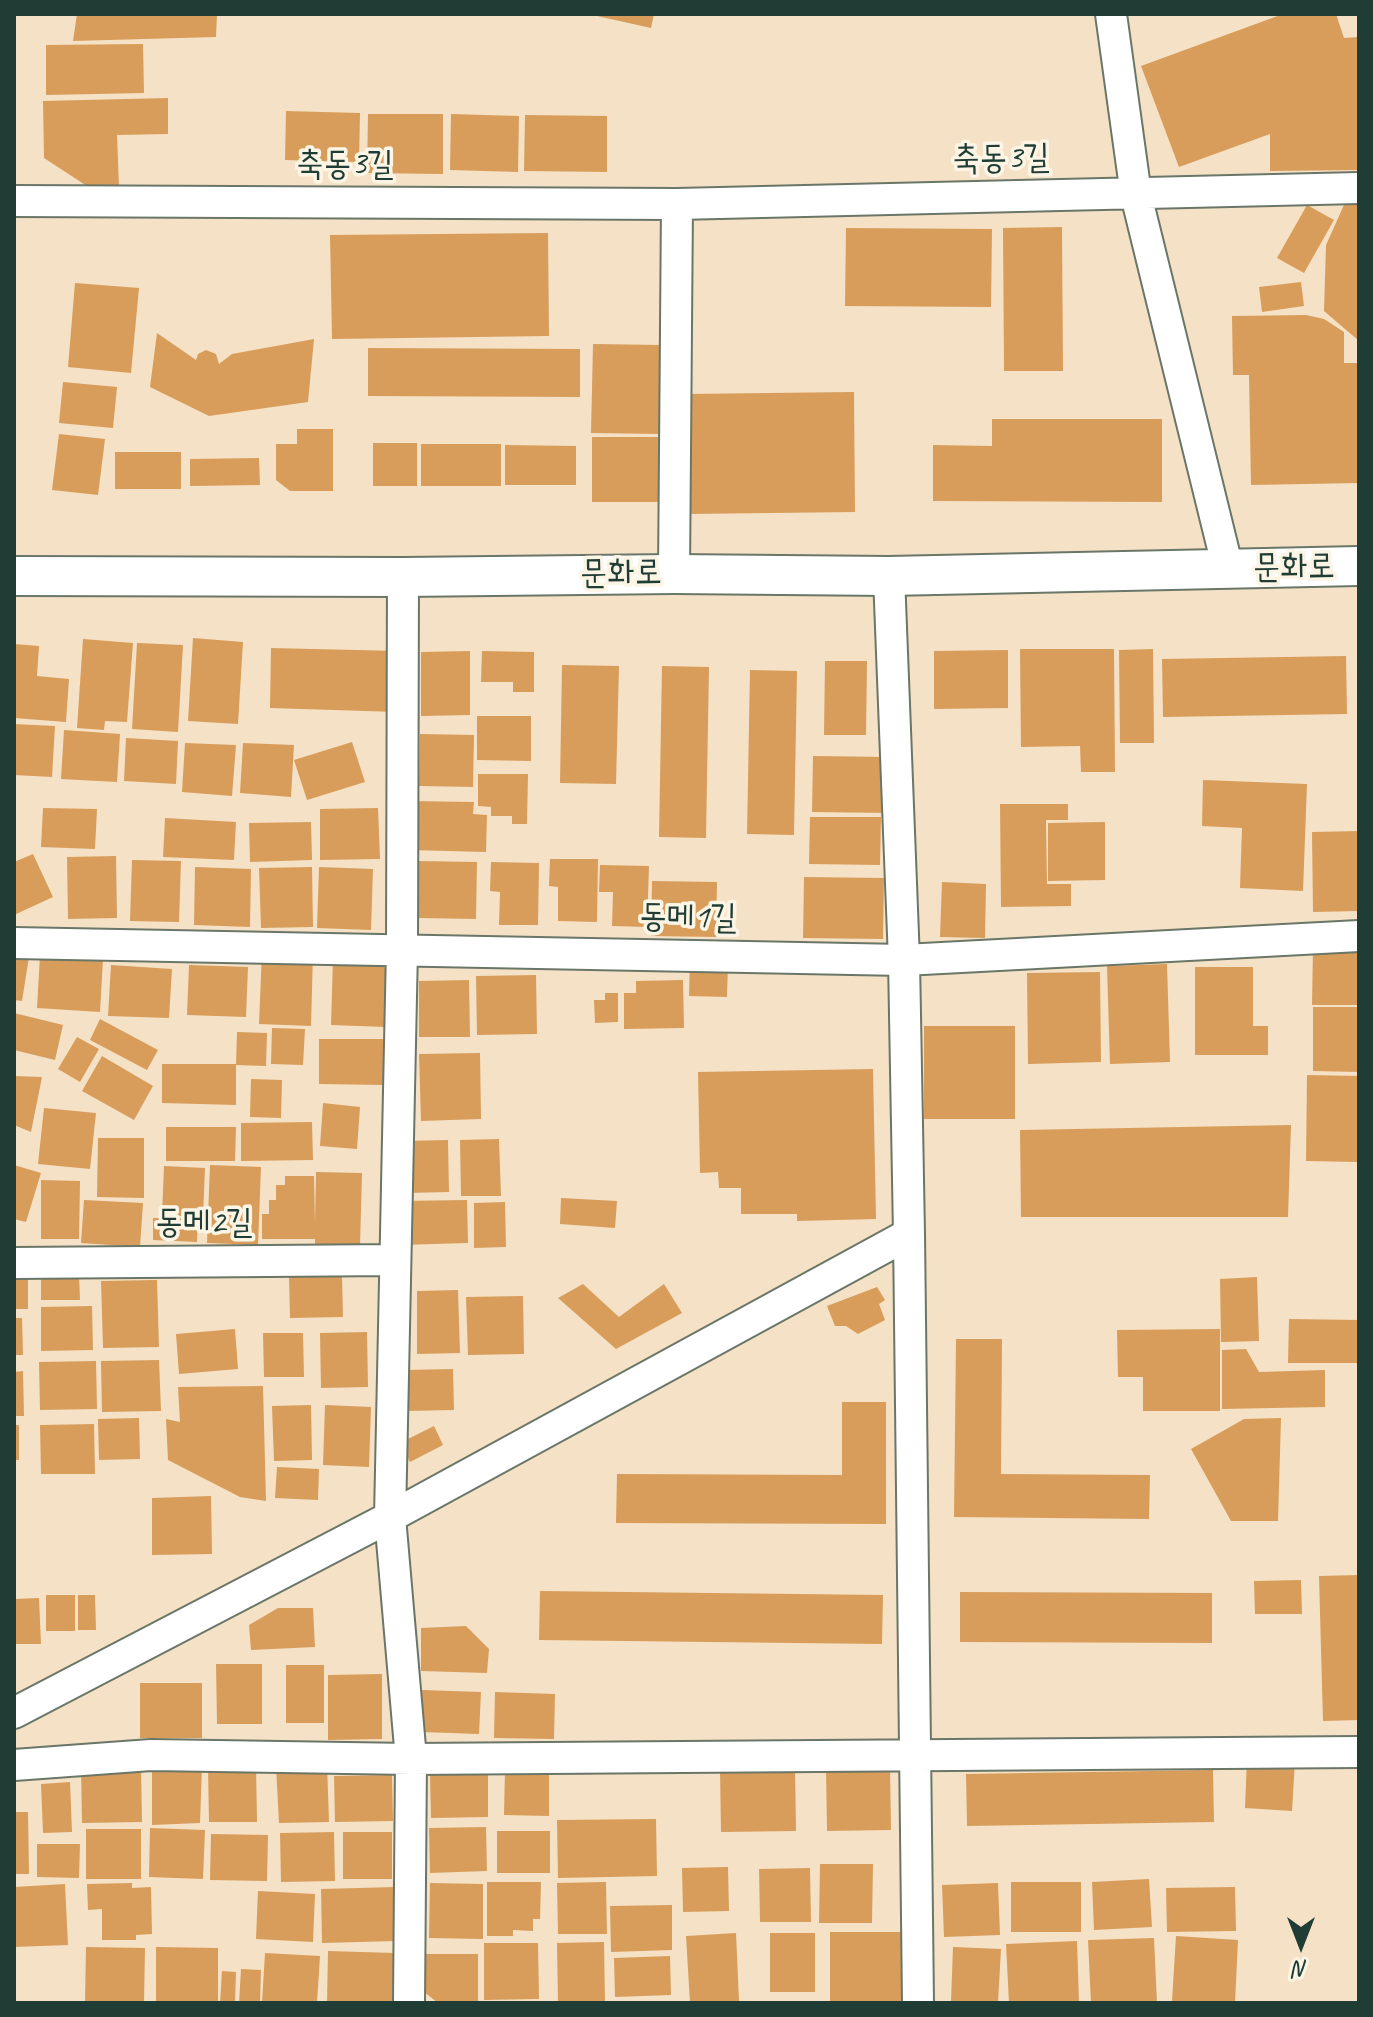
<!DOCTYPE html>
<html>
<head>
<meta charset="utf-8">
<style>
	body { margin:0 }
	#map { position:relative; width:1373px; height:2017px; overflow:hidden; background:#f5e1c6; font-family:Caveat,sans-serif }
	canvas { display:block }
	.frame { position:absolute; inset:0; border:16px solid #1f3d34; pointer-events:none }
	.north { position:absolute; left:1261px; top:1905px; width:80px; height:80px; -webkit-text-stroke:6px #fcf5e5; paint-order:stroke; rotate:180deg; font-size:22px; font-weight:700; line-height:32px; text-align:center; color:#1f3d34 }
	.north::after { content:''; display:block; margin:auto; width:28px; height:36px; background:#1f3d34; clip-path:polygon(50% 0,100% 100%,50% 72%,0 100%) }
</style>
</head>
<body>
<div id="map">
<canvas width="1373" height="2017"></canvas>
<div class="frame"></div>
<div class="north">N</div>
</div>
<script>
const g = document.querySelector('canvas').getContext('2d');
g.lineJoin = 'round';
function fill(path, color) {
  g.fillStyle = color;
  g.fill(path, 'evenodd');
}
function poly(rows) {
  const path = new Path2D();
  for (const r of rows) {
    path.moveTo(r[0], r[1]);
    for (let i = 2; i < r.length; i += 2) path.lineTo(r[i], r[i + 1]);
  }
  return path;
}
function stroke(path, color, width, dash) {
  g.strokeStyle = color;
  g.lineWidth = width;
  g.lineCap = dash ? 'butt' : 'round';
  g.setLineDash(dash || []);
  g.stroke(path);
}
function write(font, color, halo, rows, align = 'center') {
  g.font = font + ' Caveat,"Poor Story",sans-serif';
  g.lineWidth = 7;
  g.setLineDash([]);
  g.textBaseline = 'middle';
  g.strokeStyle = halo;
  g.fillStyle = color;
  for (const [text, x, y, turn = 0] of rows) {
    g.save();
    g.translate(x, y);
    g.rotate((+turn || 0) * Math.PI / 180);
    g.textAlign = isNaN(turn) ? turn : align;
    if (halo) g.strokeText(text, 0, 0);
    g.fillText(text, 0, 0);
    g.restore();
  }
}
const building = poly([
	[77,14,217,14,216,37,73,41],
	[588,14,654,14,651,28],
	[1283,14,1336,14,1344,38,1359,37,1359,170,1270,171,1270,134,1179,167,1141,66],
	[143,44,144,93,46,95,46,45],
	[168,98,168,134,117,135,119,187,90,188,44,158,43,101],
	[286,111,360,113,359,162,285,160],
	[368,114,443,114,443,174,367,173],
	[451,114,519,116,518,172,450,170],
	[525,115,607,116,607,172,524,171],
	[1359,203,1359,341,1324,311,1326,245,1344,205],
	[1307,205,1334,220,1304,273,1277,258],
	[1062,227,1063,371,1004,371,1003,228],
	[846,228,992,229,991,307,845,306],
	[548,233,549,336,332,339,330,235],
	[1301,282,1304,306,1262,312,1259,287],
	[75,283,139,288,131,373,68,367],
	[1306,315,1324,319,1344,332,1344,363,1359,363,1359,483,1251,485,1249,375,1233,375,1232,316],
	[157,333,196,360,198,354,206,350,216,354,219,364,232,354,314,339,308,402,209,416,150,387],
	[593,344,662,345,660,434,591,433],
	[368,348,580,349,580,397,368,396],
	[63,382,117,387,113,428,59,423],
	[854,392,855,512,686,514,684,394],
	[992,419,1162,419,1162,502,933,501,933,445,992,446],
	[297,429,333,429,333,491,290,491,276,480,276,444,297,444],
	[59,434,105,439,98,495,52,490],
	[592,437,660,437,660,502,592,502],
	[373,443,417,443,417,486,373,486],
	[421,444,501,444,501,486,421,486],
	[505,445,576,446,576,485,505,485],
	[115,452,181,452,181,489,115,489],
	[259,458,260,485,190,486,190,459],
	[193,638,243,642,238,724,188,721],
	[83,639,133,643,127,722,105,721,104,730,77,728],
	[137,643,183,645,178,732,132,729],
	[14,644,39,646,37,676,69,679,66,722,14,718],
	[271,648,399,651,397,712,270,708],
	[1020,649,1114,649,1115,772,1081,772,1080,746,1021,747],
	[1153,649,1154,743,1120,743,1119,650],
	[1008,650,1008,708,934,709,934,651],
	[470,651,470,715,421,716,421,652],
	[482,651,534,652,534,692,513,692,513,682,481,682],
	[1346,656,1347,714,1163,717,1162,659],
	[825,661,867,661,866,735,824,735],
	[562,665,619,666,616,784,560,783],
	[662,666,709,667,706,838,659,837],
	[750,670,797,671,794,835,747,834],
	[477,716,531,716,531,761,477,760],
	[14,724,55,726,52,777,14,775],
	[64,730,120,734,117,782,61,779],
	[420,734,474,735,473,787,419,786],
	[126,738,178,741,176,784,124,781],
	[352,742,365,782,307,800,294,760],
	[185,743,236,745,232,796,182,792],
	[243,743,294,745,291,797,240,793],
	[813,756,889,757,889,813,812,812],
	[478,774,528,774,527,824,512,824,512,816,491,816,491,807,478,806],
	[1203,780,1307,784,1303,891,1240,888,1242,828,1202,826],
	[410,801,474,802,473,814,487,815,486,852,409,850],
	[1000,804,1068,804,1068,820,1046,820,1047,884,1071,884,1071,906,1001,907],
	[43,808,97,809,95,849,41,847],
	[378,808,380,859,320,860,320,809],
	[810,817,881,817,880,865,809,864],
	[165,818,236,822,234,860,163,857],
	[311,822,312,860,250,862,249,823],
	[1105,822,1105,880,1048,881,1048,823],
	[1359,831,1359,911,1313,912,1312,832],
	[33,854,53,897,14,915,14,862],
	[116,856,117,918,68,919,67,857],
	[550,859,598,859,597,922,558,921,558,887,549,886],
	[132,860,181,861,179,922,130,921],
	[419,861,477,862,476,919,418,918],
	[491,862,539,863,538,925,499,925,500,892,490,891],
	[600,865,649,866,647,927,612,926,613,892,599,892],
	[195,867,251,869,250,927,194,925],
	[312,867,313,927,261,928,259,868],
	[319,867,373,869,371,930,317,928],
	[804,877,884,878,883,939,803,938],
	[652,881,717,882,716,937,651,936],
	[942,882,986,884,985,938,940,937],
	[1313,948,1359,949,1359,1005,1312,1005],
	[262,951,313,953,311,1026,259,1024],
	[14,954,29,957,22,1001,14,1000],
	[40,955,103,959,100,1012,37,1008],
	[333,958,388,960,386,1027,331,1025],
	[690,960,728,962,727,997,689,996],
	[1167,964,1170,1062,1110,1064,1107,966],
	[111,965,172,969,169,1018,108,1016],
	[189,965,248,967,246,1017,187,1015],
	[1195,967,1253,967,1253,1026,1268,1026,1268,1055,1195,1055],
	[1100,972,1101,1062,1028,1064,1027,973],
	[536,975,537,1034,477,1035,476,976],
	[469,980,470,1037,419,1037,419,981],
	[683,980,684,1028,624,1029,624,993,636,993,636,981],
	[605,993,618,993,618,1022,595,1023,594,1000,605,1000],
	[1313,1007,1359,1007,1359,1072,1313,1071],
	[14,1013,63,1025,55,1060,14,1050],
	[100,1019,158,1050,147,1070,90,1040],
	[924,1026,1015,1026,1015,1119,924,1119],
	[272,1028,305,1029,303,1065,271,1064],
	[237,1032,267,1033,266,1066,236,1065],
	[77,1037,99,1049,80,1082,58,1069],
	[319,1039,385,1039,384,1085,319,1084],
	[480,1053,481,1119,421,1121,419,1054],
	[102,1056,153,1086,134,1120,82,1091],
	[162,1064,236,1064,236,1105,162,1103],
	[873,1069,876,1219,797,1221,797,1214,741,1214,741,1188,719,1188,718,1172,700,1173,698,1072],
	[1307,1075,1359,1076,1359,1162,1306,1161],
	[14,1076,42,1077,31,1132,14,1125],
	[251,1079,282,1080,281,1118,250,1117],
	[323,1103,360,1107,357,1149,320,1146],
	[44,1108,96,1113,90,1169,38,1164],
	[312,1122,313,1160,241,1161,241,1123],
	[1291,1125,1288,1217,1021,1217,1020,1130],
	[166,1127,236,1127,235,1161,166,1161],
	[98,1138,144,1138,144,1198,97,1197],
	[499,1139,501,1196,461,1196,460,1140],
	[448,1140,449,1192,405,1193,403,1141],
	[14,1165,41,1173,26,1222,14,1219],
	[210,1165,261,1167,258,1245,207,1243],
	[164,1166,205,1168,203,1217,162,1215],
	[316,1172,362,1173,360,1246,315,1245,315,1239,262,1239,262,1214,269,1214,269,1200,276,1200,276,1185,285,1185,285,1176,314,1176,315,1223],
	[41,1180,80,1181,79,1239,41,1239],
	[561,1198,617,1201,615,1228,560,1224],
	[84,1200,143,1203,140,1247,81,1243],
	[467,1200,468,1243,400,1245,399,1201],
	[505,1202,506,1247,474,1248,474,1203],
	[153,1218,198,1219,197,1242,153,1240],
	[14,1269,28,1269,28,1309,14,1309],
	[79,1274,80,1300,41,1300,41,1275],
	[342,1276,343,1317,290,1318,289,1277],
	[1257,1277,1259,1341,1221,1342,1220,1279],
	[157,1280,159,1347,103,1348,101,1281],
	[583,1284,619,1317,664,1284,682,1313,616,1349,558,1298],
	[877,1287,885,1300,879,1304,885,1320,858,1334,846,1326,835,1326,827,1306],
	[458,1290,460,1353,417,1354,417,1291],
	[523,1296,524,1354,468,1355,466,1297],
	[92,1306,93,1350,41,1351,41,1307],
	[14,1318,22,1318,23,1355,14,1355],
	[1289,1319,1359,1320,1359,1363,1288,1363],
	[235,1329,238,1369,179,1374,176,1334],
	[1220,1329,1220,1411,1143,1411,1143,1377,1118,1377,1117,1330],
	[367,1332,368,1387,321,1388,320,1333],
	[263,1333,303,1333,304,1377,264,1377],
	[956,1339,1002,1339,1001,1474,1150,1475,1149,1519,954,1517],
	[1246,1349,1259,1372,1325,1370,1325,1407,1222,1409,1222,1350],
	[159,1360,161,1411,102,1412,101,1361],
	[96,1361,97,1409,40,1410,39,1362],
	[453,1369,454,1410,406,1411,405,1370],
	[23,1371,24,1416,14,1416,14,1372],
	[263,1386,266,1501,240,1497,168,1460,166,1419,180,1422,178,1387],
	[842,1402,886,1402,886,1524,616,1523,617,1474,842,1475],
	[311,1405,312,1460,274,1461,272,1406],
	[325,1405,371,1407,369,1467,323,1465],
	[139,1418,140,1459,99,1460,98,1419],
	[1281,1418,1278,1521,1231,1521,1191,1449,1244,1419],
	[94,1424,95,1474,41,1474,40,1425],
	[14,1425,19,1425,19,1460,14,1460],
	[434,1426,443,1445,410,1462,400,1443],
	[277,1467,319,1469,318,1500,275,1498],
	[211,1496,212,1554,152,1555,152,1498],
	[1359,1575,1359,1720,1323,1721,1319,1576],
	[1301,1580,1302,1614,1255,1614,1254,1581],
	[540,1591,883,1595,882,1644,539,1640],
	[960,1592,1212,1593,1212,1643,960,1642],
	[46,1595,75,1595,75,1631,46,1631],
	[78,1595,95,1595,96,1630,78,1630],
	[39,1598,41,1644,14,1644,14,1599],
	[278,1608,313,1608,315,1647,251,1650,249,1625],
	[466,1626,489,1649,487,1673,421,1671,421,1628],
	[216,1664,262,1664,262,1724,217,1724],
	[286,1665,324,1665,324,1723,286,1723],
	[382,1674,382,1739,328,1740,328,1675],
	[140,1683,202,1683,202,1738,140,1738],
	[422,1690,481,1692,479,1734,421,1732],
	[495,1692,555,1694,554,1739,494,1738],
	[1247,1759,1295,1761,1292,1811,1245,1808],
	[327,1764,329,1822,279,1823,276,1766],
	[141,1765,142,1822,82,1823,81,1767],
	[256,1765,257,1822,209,1822,208,1766],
	[202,1766,200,1823,152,1825,152,1768],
	[795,1767,796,1831,721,1832,720,1769],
	[890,1767,891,1830,827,1831,826,1768],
	[505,1768,549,1769,549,1816,504,1815],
	[1213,1770,1214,1822,967,1826,966,1774],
	[488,1773,488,1817,431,1818,430,1774],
	[392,1775,393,1821,335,1822,334,1776],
	[70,1782,72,1832,43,1833,41,1784],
	[14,1812,28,1812,29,1874,14,1874],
	[656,1819,657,1876,558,1878,557,1820],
	[486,1827,487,1871,430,1873,429,1828],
	[150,1828,205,1830,203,1879,149,1877],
	[86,1829,141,1829,141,1879,86,1879],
	[497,1831,550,1831,550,1873,497,1873],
	[334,1832,335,1881,281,1882,280,1833],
	[343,1832,392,1832,392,1879,343,1879],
	[211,1834,268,1835,267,1881,210,1880],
	[37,1844,80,1844,79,1878,37,1877],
	[820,1864,873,1864,872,1923,819,1923],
	[728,1867,729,1911,683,1912,682,1868],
	[810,1868,811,1922,760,1922,759,1869],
	[1149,1879,1152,1927,1094,1930,1092,1882],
	[487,1882,541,1882,540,1919,533,1919,533,1931,513,1930,513,1936,487,1936],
	[606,1882,607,1934,558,1934,557,1883],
	[1011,1882,1081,1882,1081,1932,1011,1932],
	[132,1883,132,1888,151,1887,152,1934,136,1935,136,1940,102,1940,102,1909,88,1910,87,1884],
	[430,1883,483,1884,483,1939,429,1938],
	[998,1883,1000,1935,944,1937,942,1885],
	[65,1884,68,1945,14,1947,14,1887],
	[395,1887,396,1941,322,1943,321,1889],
	[1235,1887,1236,1931,1167,1932,1166,1888],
	[258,1891,315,1894,313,1942,256,1939],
	[672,1905,672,1950,611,1952,610,1906],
	[830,1932,901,1932,901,2003,830,2003],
	[736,1933,739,2001,690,2003,686,1936],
	[770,1933,815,1933,815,1992,770,1992],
	[1176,1936,1238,1940,1235,2003,1172,2001],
	[1154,1938,1157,2003,1091,2003,1088,1940],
	[1077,1941,1079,2003,1009,2003,1006,1944],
	[604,1942,605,2002,558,2003,557,1943],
	[484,1943,538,1943,539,1999,484,2000],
	[86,1947,145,1948,144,2003,85,2003],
	[156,1947,218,1948,218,2003,156,2003],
	[953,1947,1001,1949,998,2003,951,2001],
	[328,1951,395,1953,394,2003,327,2003],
	[265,1953,320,1956,317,2003,262,2003],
	[424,1954,478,1954,478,2003,438,2003,423,1991],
	[670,1956,671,1995,615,1997,614,1958],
	[241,1969,261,1970,260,2003,239,2003],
	[222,1971,236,1972,235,2003,220,2003]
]);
const minor = poly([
	[1111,14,1136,195,1228,569],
	[14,201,677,204,674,574],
	[677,204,1359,188],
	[403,577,402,949,390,1517,411,1759,409,2003],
	[14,943,904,960,1359,936],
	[909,1234,918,2003],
	[14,1263,394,1260],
	[14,1713,390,1517,909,1234,904,960,889,576],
	[14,1765,151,1755,411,1759,1359,1752]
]);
const tertiary = poly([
	[14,576,403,577,674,574,889,576,1359,566]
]);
const streetNames = [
	["축동3길",1001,159,-1],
	["축동3길",345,165],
	["문화로",1294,568,-1],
	["문화로",621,574,-1],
	["동메1길",688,918,1],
	["동메2길",204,1223]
];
fill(building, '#d89d5a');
stroke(minor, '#6a7667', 34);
stroke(tertiary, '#6a7667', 42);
stroke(minor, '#fff', 30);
stroke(tertiary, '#fff', 38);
write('34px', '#1f3d34', '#fcf5e5', streetNames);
</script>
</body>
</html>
